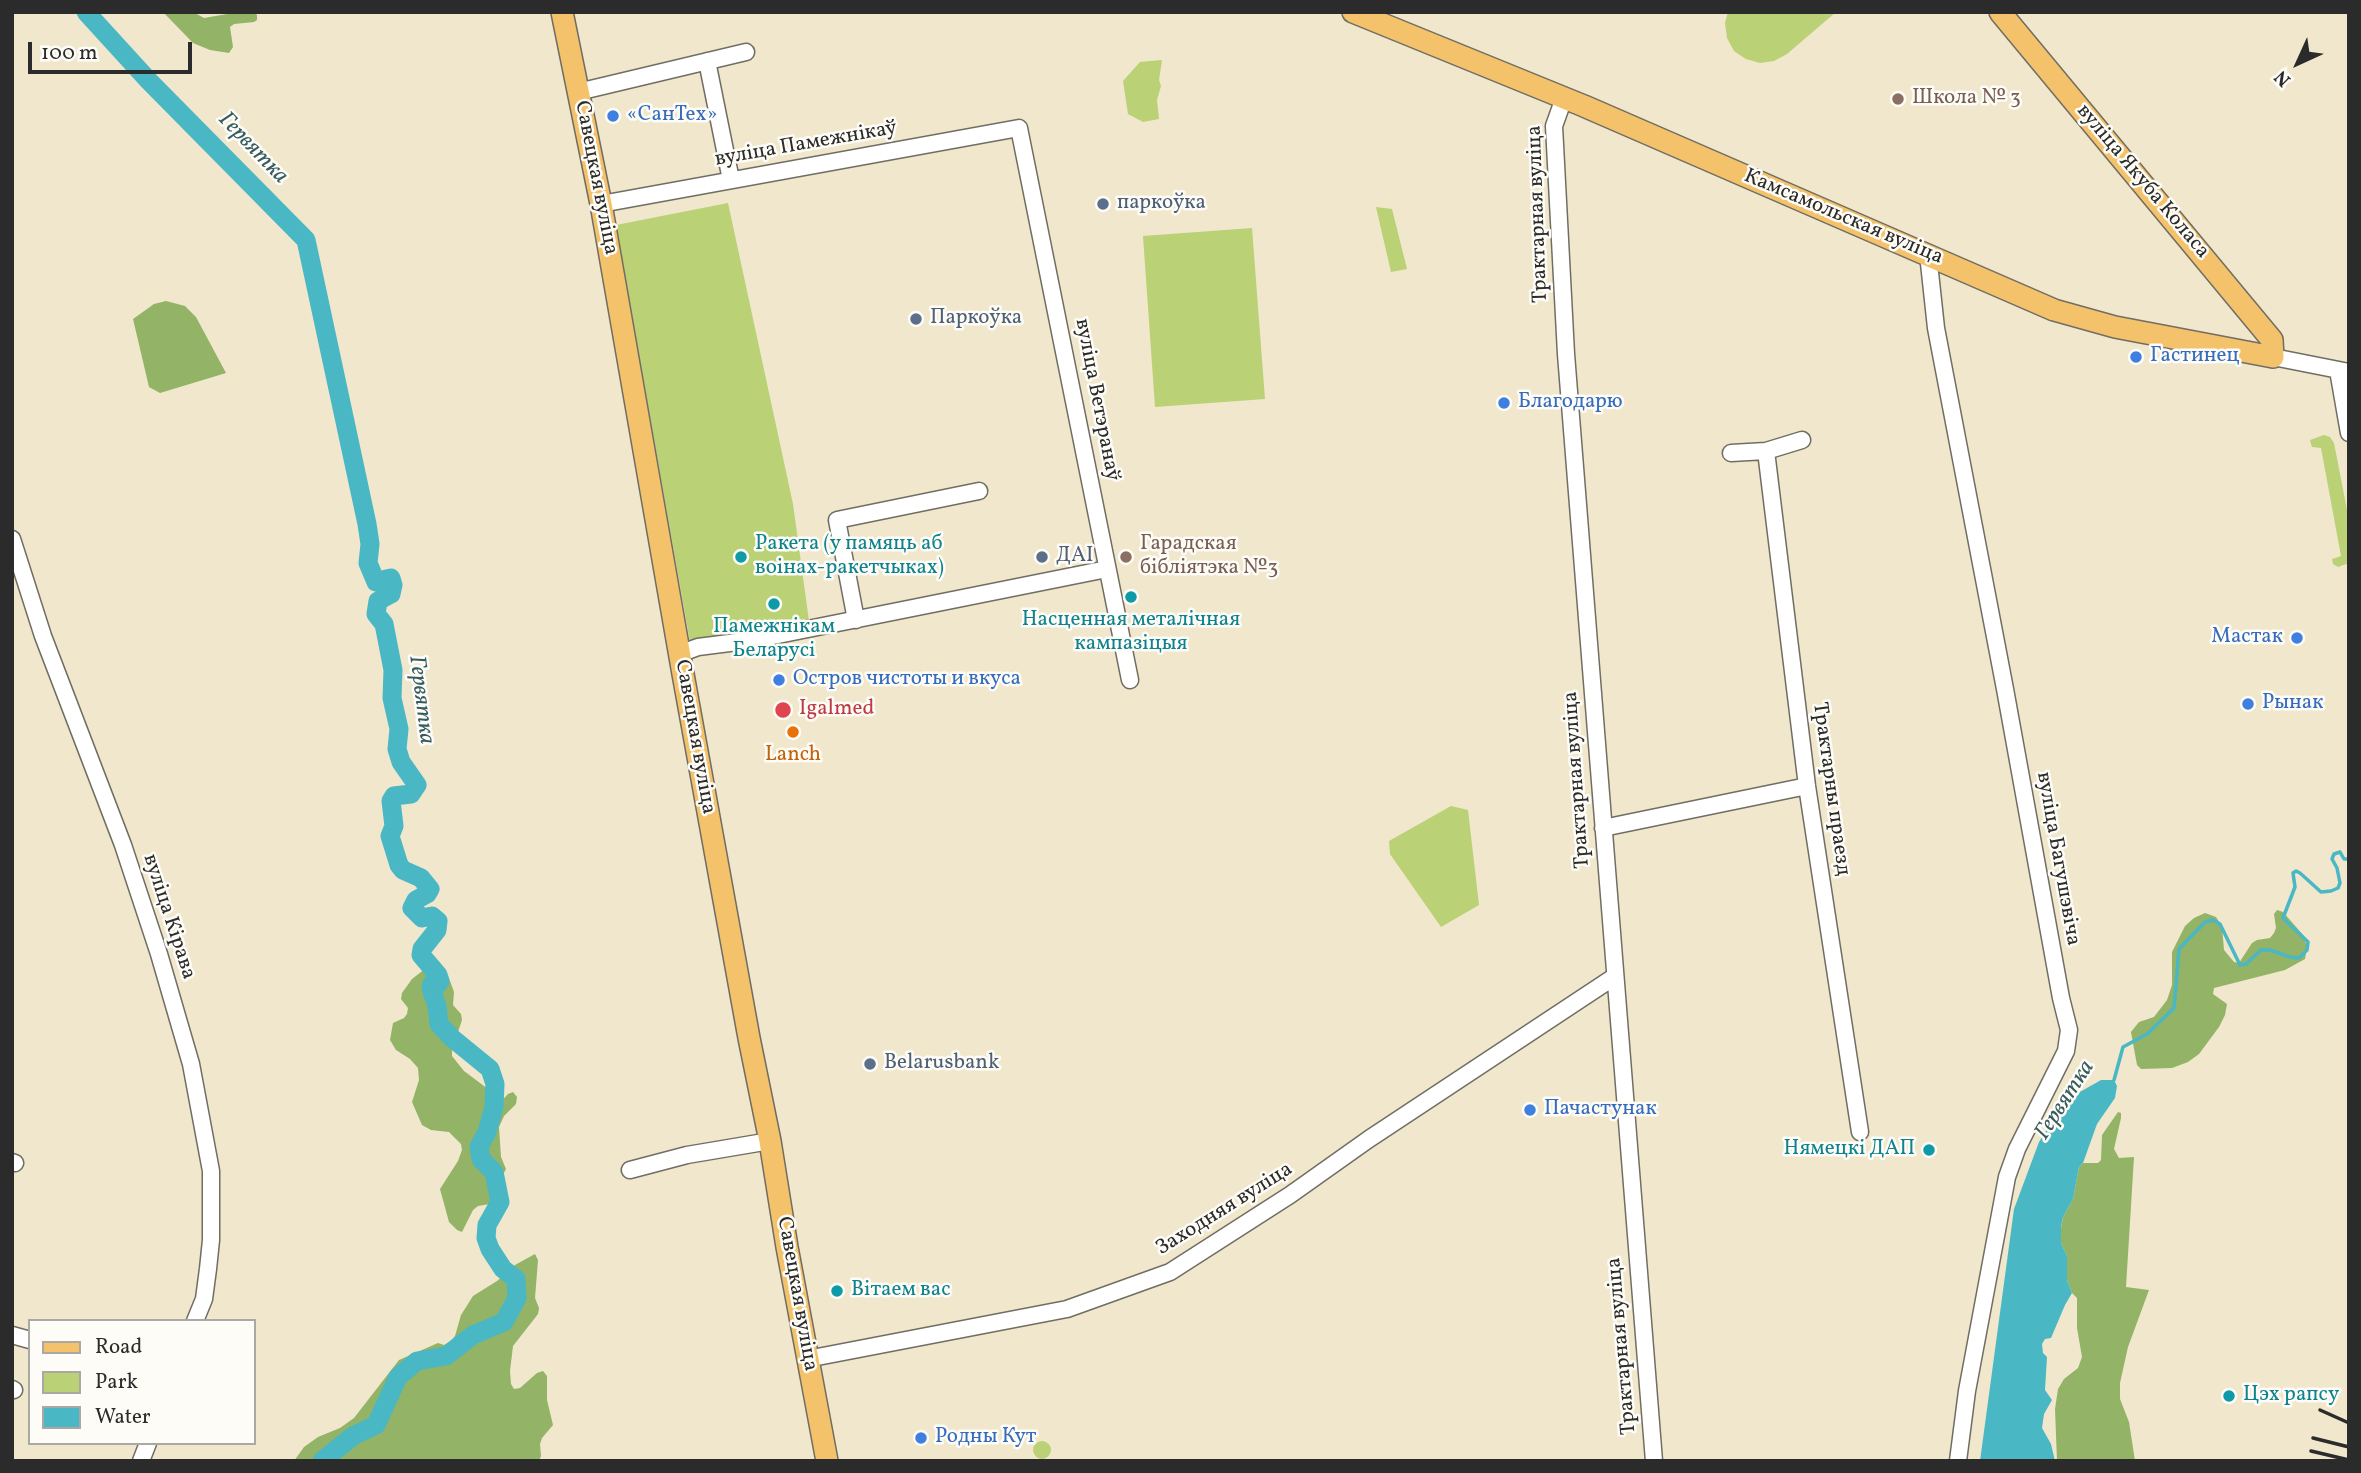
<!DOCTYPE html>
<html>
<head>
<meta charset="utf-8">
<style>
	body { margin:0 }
	#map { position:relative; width:2361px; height:1473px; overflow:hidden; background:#f0e7cc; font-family:Vollkorn,serif }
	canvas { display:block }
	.frame { position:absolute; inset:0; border:14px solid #2b2b2b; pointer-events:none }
	.legend { position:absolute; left:28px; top:1319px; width:228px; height:126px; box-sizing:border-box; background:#fdfcf7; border:2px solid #a9a8a5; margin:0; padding:9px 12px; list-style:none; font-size:21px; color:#2b2b2b }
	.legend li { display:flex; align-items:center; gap:14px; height:35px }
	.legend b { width:35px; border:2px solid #a9a8a5 }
	.north { position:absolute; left:2263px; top:28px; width:70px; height:70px; -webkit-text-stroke:5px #fdfcf7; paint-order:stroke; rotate:225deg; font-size:19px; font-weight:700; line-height:28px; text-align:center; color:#2b2b2b }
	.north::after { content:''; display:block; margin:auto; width:24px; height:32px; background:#2b2b2b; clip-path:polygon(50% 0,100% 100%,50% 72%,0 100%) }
	.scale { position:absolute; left:28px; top:42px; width:164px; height:32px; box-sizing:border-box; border:4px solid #2b2b2b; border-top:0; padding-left:9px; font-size:21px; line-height:24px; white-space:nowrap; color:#2b2b2b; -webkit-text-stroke:5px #fdfcf7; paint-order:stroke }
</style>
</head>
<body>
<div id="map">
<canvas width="2361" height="1473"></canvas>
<div class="frame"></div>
<ul class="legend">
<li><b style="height:9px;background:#f4c26a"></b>Road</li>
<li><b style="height:19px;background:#bad175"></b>Park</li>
<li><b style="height:19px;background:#4ab7c4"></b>Water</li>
</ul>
<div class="north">N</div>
<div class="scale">100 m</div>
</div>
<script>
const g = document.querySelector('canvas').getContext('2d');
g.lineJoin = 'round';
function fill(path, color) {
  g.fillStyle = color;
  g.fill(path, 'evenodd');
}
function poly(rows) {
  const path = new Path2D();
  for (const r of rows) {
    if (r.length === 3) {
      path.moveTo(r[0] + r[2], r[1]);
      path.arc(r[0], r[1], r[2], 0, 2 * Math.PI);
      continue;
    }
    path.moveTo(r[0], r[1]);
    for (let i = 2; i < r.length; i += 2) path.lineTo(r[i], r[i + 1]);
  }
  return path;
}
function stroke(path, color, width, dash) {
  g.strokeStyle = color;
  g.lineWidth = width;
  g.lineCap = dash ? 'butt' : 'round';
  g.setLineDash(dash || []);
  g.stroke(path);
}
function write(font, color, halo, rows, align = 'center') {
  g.font = font + ' Vollkorn,serif';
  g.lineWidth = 5;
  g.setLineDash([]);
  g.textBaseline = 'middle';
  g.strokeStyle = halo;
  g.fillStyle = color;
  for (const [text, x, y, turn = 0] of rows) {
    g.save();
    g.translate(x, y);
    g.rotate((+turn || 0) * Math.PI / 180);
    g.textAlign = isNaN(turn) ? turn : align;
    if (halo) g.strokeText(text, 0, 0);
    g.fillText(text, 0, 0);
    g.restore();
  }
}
const green = poly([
	[1728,12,1836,12,1787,54,1774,61,1760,63,1746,59,1734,51,1727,38,1725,23],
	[1162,60,1159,80,1161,86,1157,100,1159,119,1143,122,1128,114,1123,81,1140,62],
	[728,203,793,504,809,621,690,642,616,225],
	[1376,207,1392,209,1407,269,1391,272],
	[1252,228,1265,399,1155,407,1143,236],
	[2324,435,2330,437,2334,443,2349,520,2349,563,2338,567,2333,564,2332,559,2341,556,2321,448,2312,447,2311,444,2310,440],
	[1451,806,1468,810,1479,905,1441,927,1390,854,1389,841],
	[1042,1450,9]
]);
const forest = poly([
	[163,12,193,12,204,18,239,12,254,12,257,15,257,20,254,22,234,24,230,27,233,47,229,53,210,50,193,43],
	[166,301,185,306,196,317,226,373,160,393,149,387,133,319,154,304],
	[2277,910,2283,912,2304,936,2307,948,2305,959,2285,970,2214,988,2213,994,2227,1004,2225,1015,2219,1027,2199,1054,2188,1062,2172,1068,2141,1069,2137,1065,2131,1032,2139,1022,2154,1017,2167,1000,2172,985,2172,952,2185,926,2194,918,2205,913,2216,917,2222,927,2224,950,2234,962,2239,963,2252,943,2257,940,2270,938,2274,933,2276,928,2274,914],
	[425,969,442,972,450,981,454,992,453,1005,461,1014,462,1020,452,1050,452,1056,464,1071,488,1089,486,1111,492,1111,508,1094,513,1092,517,1097,516,1104,504,1116,499,1127,501,1157,506,1169,500,1180,498,1199,496,1203,478,1206,473,1210,462,1232,457,1230,449,1222,440,1189,458,1161,462,1150,461,1144,449,1132,431,1130,422,1125,412,1102,419,1080,418,1068,410,1059,396,1050,390,1040,393,1023,404,1018,407,1014,408,1008,401,999,402,993,412,979],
	[2118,1112,2121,1113,2121,1118,2114,1149,2119,1158,2134,1157,2126,1287,2149,1290,2128,1347,2120,1383,2120,1399,2129,1422,2135,1461,2057,1461,2055,1409,2058,1389,2064,1379,2078,1368,2082,1357,2077,1328,2077,1298,2072,1293,2067,1280,2067,1256,2061,1243,2061,1228,2063,1217,2073,1199,2079,1167,2083,1163,2098,1163,2101,1160,2102,1135],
	[535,1254,538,1260,535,1298,539,1308,538,1314,513,1346,510,1371,511,1384,514,1389,520,1388,537,1373,543,1371,547,1376,547,1400,553,1425,542,1438,540,1444,541,1456,539,1461,294,1461,304,1447,318,1437,340,1428,354,1418,399,1360,438,1343,444,1345,450,1342,455,1336,461,1315,473,1296,497,1281,515,1265]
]);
const water = poly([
	[2101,1080,2114,1080,2117,1086,2115,1098,2097,1124,2083,1163,2079,1167,2073,1199,2063,1217,2061,1227,2061,1243,2067,1256,2067,1280,2072,1293,2065,1305,2051,1338,2045,1339,2042,1344,2043,1353,2047,1357,2045,1390,2052,1400,2044,1414,2042,1428,2051,1444,2055,1461,1980,1461,2014,1209,2039,1142,2064,1101]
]);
const stream = poly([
	[2114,1080,2123,1047,2147,1034,2174,1008,2179,949,2205,922,2213,920,2220,924,2240,965,2246,964,2261,950,2270,950,2290,957,2299,958,2307,950,2308,942,2283,918,2295,887,2293,873,2296,871,2300,873,2321,892,2331,891,2338,888,2340,883,2337,868,2332,859,2334,854,2340,852,2344,859,2349,859]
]);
const river = poly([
	[86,12,149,81,306,240,367,524,370,544,368,563,376,582,385,584,386,579,391,578,393,585,391,594,378,601,376,614,384,624,393,670,392,698,399,729,397,749,401,762,417,785,411,794,394,796,391,801,394,826,390,836,399,865,403,870,421,878,430,889,427,894,416,900,412,908,422,918,432,916,438,921,437,930,422,949,421,955,438,975,440,981,438,984,432,984,431,988,437,1006,439,1024,452,1038,490,1069,495,1084,494,1107,487,1132,479,1147,481,1159,494,1172,500,1202,487,1225,486,1238,490,1249,503,1269,516,1279,517,1298,504,1322,473,1335,446,1356,417,1361,398,1377,376,1425,353,1436,322,1461]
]);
const minor = poly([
	[707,61,731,180],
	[578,92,746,52],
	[1564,98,1554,126,1566,354,1654,1461],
	[601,204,1019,128,1130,680],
	[1928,254,1936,328,2005,689,2061,998,2069,1030,2066,1051,2017,1149,2007,1177,1967,1391,1958,1461],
	[2273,357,2349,372],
	[2338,370,2349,433],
	[1766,451,1807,786,1860,1132],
	[1731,453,1766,451,1802,440],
	[12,539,43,636,123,845,159,954,191,1064,211,1171,211,1240,208,1269,204,1299,195,1321],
	[856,620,837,520,979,491],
	[679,654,698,647,753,640,1107,569],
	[1603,828,1807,786],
	[12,1162,15,1163],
	[630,1170,687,1155,770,1141],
	[12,1335,30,1340],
	[807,1359,1067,1309,1170,1272,1290,1195,1369,1139,1614,977],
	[12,1389,14,1390],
	[141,1461,148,1443]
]);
const major = poly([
	[562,12,601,204,683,674,749,1038,770,1141,787,1247,827,1461],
	[1353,12,1584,106,2054,310,2115,327,2273,357,2272,340,2000,12]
]);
const rail = poly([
	[2320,1410,2349,1423],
	[2313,1438,2349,1447],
	[2311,1451,2349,1460]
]);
const markers = [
	[1898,99,7,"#8d6e63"],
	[613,116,7,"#3f7fe0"],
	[1103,204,7,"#5c6f8a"],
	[916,319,7,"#5c6f8a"],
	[2136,357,7,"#3f7fe0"],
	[1504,403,7,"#3f7fe0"],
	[741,557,7,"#0f9aa8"],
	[1042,557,7,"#5c6f8a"],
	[1126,557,7,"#8d6e63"],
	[1131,597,7,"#0f9aa8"],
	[774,604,7,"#0f9aa8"],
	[2297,638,7,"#3f7fe0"],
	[779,680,7,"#3f7fe0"],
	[2248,704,7,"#3f7fe0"],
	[783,710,9,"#e0444e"],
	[793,732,7,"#e8710a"],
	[870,1064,7,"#5c6f8a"],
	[1530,1110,7,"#3f7fe0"],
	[1929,1150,7,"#0f9aa8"],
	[837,1291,7,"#0f9aa8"],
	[2229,1396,7,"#0f9aa8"],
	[921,1438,7,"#3f7fe0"]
];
const educationNames = [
	["Школа № 3",1912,99],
	["Гарадская",1140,545],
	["бібліятэка №3",1140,569]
];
const shopNames = [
	["«СанТех»",627,116],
	["Гастинец",2150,357],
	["Благодарю",1518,403],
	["Мастак",2283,638,"right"],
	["Остров чистоты и вкуса",793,680],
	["Рынак",2262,704],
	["Пачастунак",1544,1110],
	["Родны Кут",935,1438]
];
const streetNames = [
	["вуліца Памежнікаў",806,145,-10],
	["Савецкая вуліца",595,178,79],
	["вуліца Якуба Коласа",2142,182,50],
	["Трактарная вуліца",1539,214,-92],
	["Камсамольская вуліца",1843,218,23],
	["вуліца Ветэранаў",1096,400,79],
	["Савецкая вуліца",694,737,80],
	["Трактарная вуліца",1578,780,-94],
	["Трактарны праезд",1830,789,82],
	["вуліца Багушэвіча",2057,859,80],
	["вуліца Кірава",168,917,72],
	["Заходняя вуліца",1225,1210,-32],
	["Савецкая вуліца",796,1294,80],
	["Трактарная вуліца",1623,1346,-95]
];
const serviceNames = [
	["паркоўка",1117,204],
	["Паркоўка",930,319],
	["ДАІ",1056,557],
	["Belarusbank",884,1064]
];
const cultureNames = [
	["Ракета (у памяць аб",755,545],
	["воінах-ракетчыках)",755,569],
	["Насценная металічная",1131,621,"center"],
	["кампазіцыя",1131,645,"center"],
	["Памежнікам",774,628,"center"],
	["Беларусі",774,652,"center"],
	["Нямецкі ДАП",1915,1150,"right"],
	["Вітаем вас",851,1291],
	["Цэх рапсу",2243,1396]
];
const healthNames = [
	["Igalmed",799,710]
];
const foodNames = [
	["Lanch",793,756]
];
const waterNames = [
	["Гервятка",252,149,46],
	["Гервятка",420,700,83],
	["Гервятка",2066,1101,-57]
];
fill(green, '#bad175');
fill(forest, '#93b366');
fill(water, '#4ab7c4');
stroke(stream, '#4ab7c4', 3.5);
stroke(river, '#4ab7c4', 19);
stroke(minor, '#706d63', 19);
stroke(major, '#706d63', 24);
stroke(minor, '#fff', 16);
stroke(major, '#f4c26a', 21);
stroke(rail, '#2b2b2b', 3.5);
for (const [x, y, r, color] of markers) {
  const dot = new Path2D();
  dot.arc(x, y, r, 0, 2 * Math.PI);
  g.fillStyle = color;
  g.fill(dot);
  stroke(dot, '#fdfcf7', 2.5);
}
write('21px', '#785e54', '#fdfcf7', educationNames, 'left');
write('21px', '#366cbe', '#fdfcf7', shopNames, 'left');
write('21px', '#2b2b2b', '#fdfcf7', streetNames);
write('21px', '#4e5e75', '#fdfcf7', serviceNames, 'left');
write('21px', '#0d838f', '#fdfcf7', cultureNames, 'left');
write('21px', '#be3a42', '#fdfcf7', healthNames, 'left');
write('21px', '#c56008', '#fdfcf7', foodNames);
write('italic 23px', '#365c61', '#fdfcf7', waterNames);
</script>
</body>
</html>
